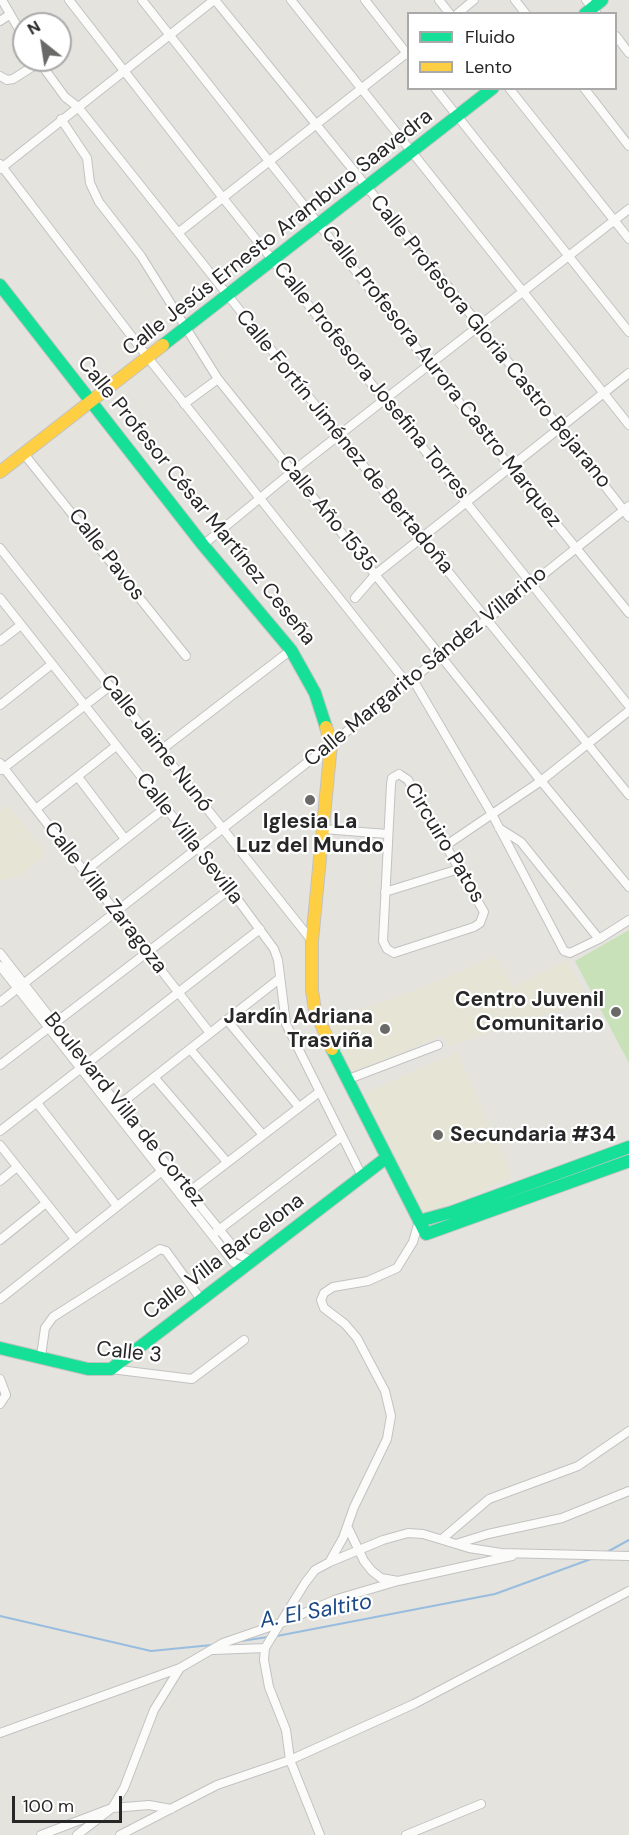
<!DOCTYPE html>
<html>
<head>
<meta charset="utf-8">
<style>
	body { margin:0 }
	#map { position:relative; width:629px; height:1835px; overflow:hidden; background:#e4e3de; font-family:"DM Sans",sans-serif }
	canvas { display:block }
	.legend { position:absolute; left:407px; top:12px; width:210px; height:78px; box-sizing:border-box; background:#fff; border:2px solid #a9a9a9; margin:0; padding:8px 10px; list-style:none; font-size:18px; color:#272727 }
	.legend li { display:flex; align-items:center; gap:12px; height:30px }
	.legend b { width:30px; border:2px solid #a9a9a9 }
	.north { position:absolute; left:12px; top:12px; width:60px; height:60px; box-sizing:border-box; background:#fff; border:2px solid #a9a9a9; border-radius:50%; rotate:330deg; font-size:16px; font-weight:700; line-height:24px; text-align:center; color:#272727 }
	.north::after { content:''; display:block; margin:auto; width:21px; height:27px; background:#696967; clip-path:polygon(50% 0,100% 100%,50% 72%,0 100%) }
	.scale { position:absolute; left:12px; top:1796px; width:110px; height:27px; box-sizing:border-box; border:3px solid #272727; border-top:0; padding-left:8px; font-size:18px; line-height:21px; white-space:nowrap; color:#272727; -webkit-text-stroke:4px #fff; paint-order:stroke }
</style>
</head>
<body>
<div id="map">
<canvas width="629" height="1835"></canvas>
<ul class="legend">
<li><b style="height:8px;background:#16e098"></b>Fluido</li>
<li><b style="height:8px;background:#ffcf43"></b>Lento</li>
</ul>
<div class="north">N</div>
<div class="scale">100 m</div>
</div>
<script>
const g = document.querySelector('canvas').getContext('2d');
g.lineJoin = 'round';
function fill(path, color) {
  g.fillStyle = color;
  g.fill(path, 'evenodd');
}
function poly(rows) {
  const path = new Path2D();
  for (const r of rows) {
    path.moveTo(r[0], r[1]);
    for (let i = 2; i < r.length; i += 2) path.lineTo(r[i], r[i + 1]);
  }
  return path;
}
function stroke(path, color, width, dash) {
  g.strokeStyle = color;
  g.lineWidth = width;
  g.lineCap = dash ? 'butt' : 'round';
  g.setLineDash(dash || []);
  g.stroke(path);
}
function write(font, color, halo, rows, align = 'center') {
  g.font = font + ' "DM Sans",sans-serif';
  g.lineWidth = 4.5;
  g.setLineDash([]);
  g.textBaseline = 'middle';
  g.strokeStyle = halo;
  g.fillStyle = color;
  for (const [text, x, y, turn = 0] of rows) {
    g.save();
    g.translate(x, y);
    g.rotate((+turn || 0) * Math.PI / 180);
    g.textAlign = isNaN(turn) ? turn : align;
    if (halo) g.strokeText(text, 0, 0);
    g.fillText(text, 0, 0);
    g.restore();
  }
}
const education = poly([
	[8,805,45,853,24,874,0,881,0,811],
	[495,956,514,987,567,960,590,1001,448,1046,443,1035,352,1073,327,1022,421,988],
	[457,1052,512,1177,419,1218,364,1094]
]);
const pitch = poly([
	[629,930,629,1063,575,961]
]);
const stream = poly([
	[607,1552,629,1540],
	[0,1616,151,1651,212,1645],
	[277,1636,495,1594,591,1559],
	[241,1641,268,1637]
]);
const street = poly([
	[2,0,24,38],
	[69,0,223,198,629,706],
	[142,0,511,468,629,613],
	[215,0,480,326,629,517],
	[291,0,629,425],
	[365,0,408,55],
	[439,0,450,14],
	[515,0,526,14],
	[586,0,597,14],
	[457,14,474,0],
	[0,21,9,15],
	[616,36,629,53],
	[38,60,65,97,78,107,421,538,629,795],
	[0,76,7,80,13,79,40,62],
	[435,88,629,332],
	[509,88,629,239],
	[584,88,629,146],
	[61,119,87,158,90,183,99,202,141,256,218,379,541,781,629,887],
	[0,164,149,359,406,682],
	[0,169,214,0],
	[178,233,408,52],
	[184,404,218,379],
	[24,454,186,656],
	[203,545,293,471,629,209],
	[0,548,312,941],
	[0,598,230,889,274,949,278,960,286,1024,362,1176],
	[355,598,376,574,629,373],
	[0,641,21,625],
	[412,678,493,816,564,951,570,953,599,939,629,920],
	[0,705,52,664],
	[161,750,291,650],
	[0,763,210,1033],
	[1,770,110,686],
	[399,774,408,780,484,912,480,923,474,927,394,953,387,949,383,941,391,784,392,778,399,774],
	[78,777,125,839],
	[36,809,116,746],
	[499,828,521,842,599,939],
	[323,829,387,834],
	[445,846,541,781,629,711],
	[85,871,165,808],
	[385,892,459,869],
	[0,953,118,1105,240,1255,252,1261],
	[0,966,234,1263,245,1266],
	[0,1002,331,744,629,506],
	[227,1020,299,1107],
	[190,1049,263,1135],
	[0,1065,230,889],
	[154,1077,227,1162],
	[346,1080,438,1045],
	[37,1103,117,1206],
	[115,1108,279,979],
	[0,1131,260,929],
	[0,1145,75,1239],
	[0,1181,17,1167],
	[185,1195,318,1093],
	[216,1232,341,1137],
	[0,1240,46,1203],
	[0,1299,162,1171],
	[41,1356,45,1328,53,1317,160,1249,166,1251,200,1298],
	[111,1369,192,1379,244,1340],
	[0,1379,6,1395,0,1404],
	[348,1528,364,1561,372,1571,381,1578,398,1581,512,1556],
	[442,1539,489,1499,578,1466,629,1431],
	[456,1544,488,1534,562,1518,629,1491],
	[330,1561,343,1538,354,1507,387,1439,391,1416,385,1391,357,1338,345,1324,324,1308,321,1300,324,1293,333,1287,368,1281,397,1268,413,1242,419,1221],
	[214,1650,265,1648],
	[0,1733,180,1668,223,1643,281,1623,337,1599,398,1581],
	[41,1835,112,1808,124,1788,154,1710,180,1668],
	[77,1835,112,1808,149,1805,171,1809],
	[120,1835,217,1785,290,1760,414,1704,629,1591],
	[320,1835,290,1760,286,1730,269,1687,264,1660,265,1648,305,1583,315,1570,330,1562,383,1540,408,1533,423,1534,469,1548,501,1553,629,1556],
	[406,1835,481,1804]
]);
const fast = poly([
	[585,14,602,0],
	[0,285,203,545,291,650,315,693,326,727],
	[163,345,493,88],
	[332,1049,426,1234,629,1161],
	[419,1221,452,1212,629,1147],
	[0,1348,88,1369,111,1369,386,1158]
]);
const slow = poly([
	[0,472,163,345],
	[326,727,331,744,312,941,312,991,315,1010,332,1049]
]);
const markers = [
	[310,800,6,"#696967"],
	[616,1012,6,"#696967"],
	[385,1029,6,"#696967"],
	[438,1135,6,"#696967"]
];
const streetNames = [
	["Calle Jesús Ernesto Aramburo Saavedra",278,233,-38],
	["Calle Profesora Gloria Castro Bejarano",490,342,51],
	["Calle Profesora Aurora Castro Marquez",441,377,52],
	["Calle Profesora Josefina Torres",371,381,51],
	["Calle Fortín Jiménez de Bertadoña",344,442,51],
	["Calle Profesor César Martínez Ceseña",196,501,51],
	["Calle Año 1535",327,514,51],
	["Calle Pavos",106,555,52],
	["Calle Margarito Sández Villarino",426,667,-39],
	["Calle Jaime Nunó",156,744,52],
	["Calle Villa Sevilla",189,839,52],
	["Circuiro Patos",444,843,59],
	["Calle Villa Zaragoza",105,898,52],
	["Boulevard Villa de Cortez",124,1110,51],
	["Calle Villa Barcelona",224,1257,-37],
	["Calle 3",129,1353,6]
];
const poiNames = [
	["Iglesia La",310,822,"center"],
	["Luz del Mundo",310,846,"center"],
	["Centro Juvenil",604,1000],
	["Comunitario",604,1024],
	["Jardín Adriana",373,1017],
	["Trasviña",373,1041],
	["Secundaria #34",450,1135,"left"]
];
const waterNames = [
	["A. El Saltito",316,1612,-10]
];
fill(education, '#e6e4d4');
fill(pitch, '#c8e1b8');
stroke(stream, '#98bddf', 2);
stroke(street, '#c3c2c3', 10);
stroke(fast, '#c3c2c3', 14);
stroke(slow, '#c3c2c3', 14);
stroke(street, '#fbfbfa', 8);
stroke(fast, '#16e098', 12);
stroke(slow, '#ffcf43', 12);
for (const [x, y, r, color] of markers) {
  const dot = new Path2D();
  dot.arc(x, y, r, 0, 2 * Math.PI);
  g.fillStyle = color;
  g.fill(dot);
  stroke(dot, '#fff', 2);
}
write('21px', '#272727', '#fff', streetNames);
write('bold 21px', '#272727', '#fff', poiNames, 'right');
write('italic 22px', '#1b4a87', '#fff', waterNames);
</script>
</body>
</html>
